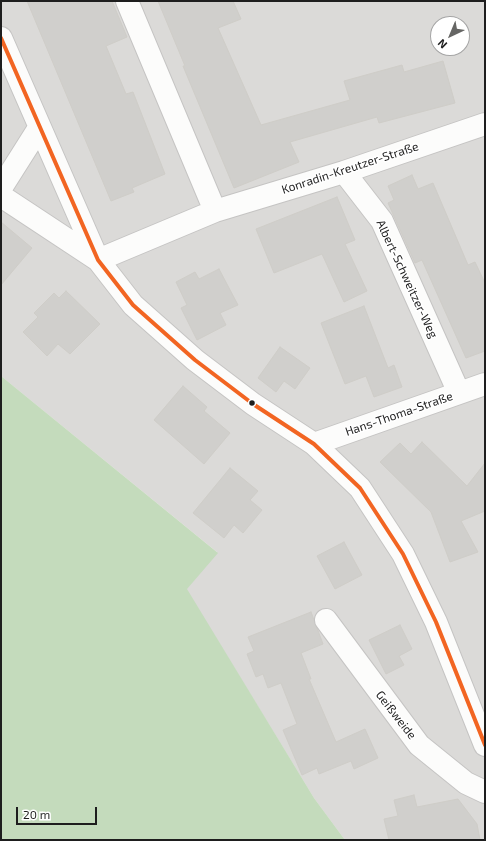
<!DOCTYPE html>
<html>
<head>
<meta charset="utf-8">
<style>
	body { margin:0 }
	#map { position:relative; width:486px; height:841px; overflow:hidden; background:#ecebe7; font-family:"Exo 2",sans-serif }
	canvas { display:block }
	.frame { position:absolute; inset:0; border:2px solid #1e1e1e; pointer-events:none }
	.north { position:absolute; left:430px; top:16px; width:40px; height:40px; box-sizing:border-box; background:#fff; border:1px solid #a5a5a5; border-radius:50%; rotate:224deg; font-size:11px; font-weight:700; line-height:16px; text-align:center; color:#1e1e1e }
	.north::after { content:''; display:block; margin:auto; width:14px; height:18px; background:#666664; clip-path:polygon(50% 0,100% 100%,50% 72%,0 100%) }
	.scale { position:absolute; left:16px; top:807px; width:81px; height:18px; box-sizing:border-box; border:2px solid #1e1e1e; border-top:0; padding-left:5px; font-size:12px; line-height:14px; white-space:nowrap; color:#1e1e1e; -webkit-text-stroke:3px #fff; paint-order:stroke }
</style>
</head>
<body>
<div id="map">
<canvas width="486" height="841"></canvas>
<div class="frame"></div>
<div class="north">N</div>
<div class="scale">20 m</div>
</div>
<script>
const g = document.querySelector('canvas').getContext('2d');
g.lineJoin = 'round';
function fill(path, color) {
  g.fillStyle = color;
  g.fill(path, 'evenodd');
}
function poly(rows) {
  const path = new Path2D();
  for (const r of rows) {
    path.moveTo(r[0], r[1]);
    for (let i = 2; i < r.length; i += 2) path.lineTo(r[i], r[i + 1]);
  }
  return path;
}
function stroke(path, color, width, dash) {
  g.strokeStyle = color;
  g.lineWidth = width;
  g.lineCap = dash ? 'butt' : 'round';
  g.setLineDash(dash || []);
  g.stroke(path);
}
function write(font, color, halo, rows, align = 'center') {
  g.font = font + ' "Exo 2",sans-serif';
  g.lineWidth = 3;
  g.setLineDash([]);
  g.textBaseline = 'middle';
  g.strokeStyle = halo;
  g.fillStyle = color;
  for (const [text, x, y, turn = 0] of rows) {
    g.save();
    g.translate(x, y);
    g.rotate((+turn || 0) * Math.PI / 180);
    g.textAlign = isNaN(turn) ? turn : align;
    if (halo) g.strokeText(text, 0, 0);
    g.fillText(text, 0, 0);
    g.restore();
  }
}
const residential = poly([
	[1,1,485,1,485,840,345,840,314,798,186,589,217,552,1,376],
	[438,24,462,24,462,48,438,48]
]);
const forest = poly([
	[1,376,218,553,187,589,314,798,345,840,1,840]
]);
const building = poly([
	[27,1,112,1,127,37,106,46,126,94,133,92,165,174,132,188,134,192,111,201,27,1],
	[158,1,233,1,241,19,218,28,261,125,350,100,344,81,402,65,404,72,443,61,455,103,379,123,377,117,290,142,299,162,234,188,183,66,185,66,158,1],
	[412,175,418,189,433,183,468,265,475,262,485,283,485,351,466,358,422,260,415,263,388,203,394,200,388,186,412,175],
	[337,197,355,240,345,244,367,291,344,302,322,254,274,273,256,229,337,197],
	[1,222,32,248,1,285,1,222],
	[219,269,238,305,220,313,226,325,197,340,181,308,187,305,176,282,195,272,199,279,219,269],
	[66,291,100,324,70,354,58,344,47,356,23,332,38,317,34,313,54,293,59,298,66,291],
	[364,306,388,368,394,365,402,387,374,397,366,376,345,384,321,323,364,306],
	[280,347,310,368,295,389,284,381,276,392,258,378,280,347],
	[183,386,207,407,204,411,230,433,204,464,154,420,183,386],
	[422,442,467,486,485,463,485,511,461,521,478,552,450,562,431,512,380,462,400,443,411,454,422,442],
	[230,468,258,491,250,500,262,510,243,533,234,525,224,538,193,513,230,468],
	[344,542,362,575,335,589,317,556,344,542],
	[311,612,323,644,301,653,311,679,309,679,336,742,365,729,378,758,354,769,351,761,319,774,317,768,302,775,283,730,297,724,281,683,268,688,263,674,256,677,247,654,254,651,248,637,311,612],
	[400,625,412,649,399,656,404,665,386,674,369,640,400,625],
	[414,795,417,807,458,799,477,824,480,840,389,840,384,819,398,816,394,800,414,795]
]);
const minor = poly([
	[127,1,215,211],
	[1,38,98,260,133,305,195,360,253,404,314,444,360,488,403,554,436,622,485,745],
	[344,172,382,221,459,393],
	[1,188,39,128],
	[1,196,98,260],
	[98,260,215,211,344,172,485,124],
	[314,444,485,384],
	[326,620,419,745,466,783,485,792]
]);
const bus1 = poly([
	[1,38,98,260,133,305,195,360,253,404,314,444,360,488,403,554,436,622,485,745]
]);
const markers = [
	[252,403,3.5,"#1e1e1e"]
];
const streetNames = [
	["Konradin-Kreutzer-Straße",350,168,-18],
	["Albert-Schweitzer-Weg",407,279,65],
	["Hans-Thoma-Straße",399,414,-19],
	["Geißweide",396,715,52]
];
fill(residential, '#dbdad8');
fill(forest, '#c4dbbc');
fill(building, '#d0cfcc');
stroke(building, '#cfcdc8', 1);
stroke(minor, '#c5c4c3', 24);
stroke(minor, '#fcfcfb', 22);
stroke(bus1, '#f26522', 4);
for (const [x, y, r, color] of markers) {
  const dot = new Path2D();
  dot.arc(x, y, r, 0, 2 * Math.PI);
  g.fillStyle = color;
  g.fill(dot);
  stroke(dot, '#fff', 1.5);
}
write('12px', '#1e1e1e', '#fff', streetNames);
</script>
</body>
</html>
